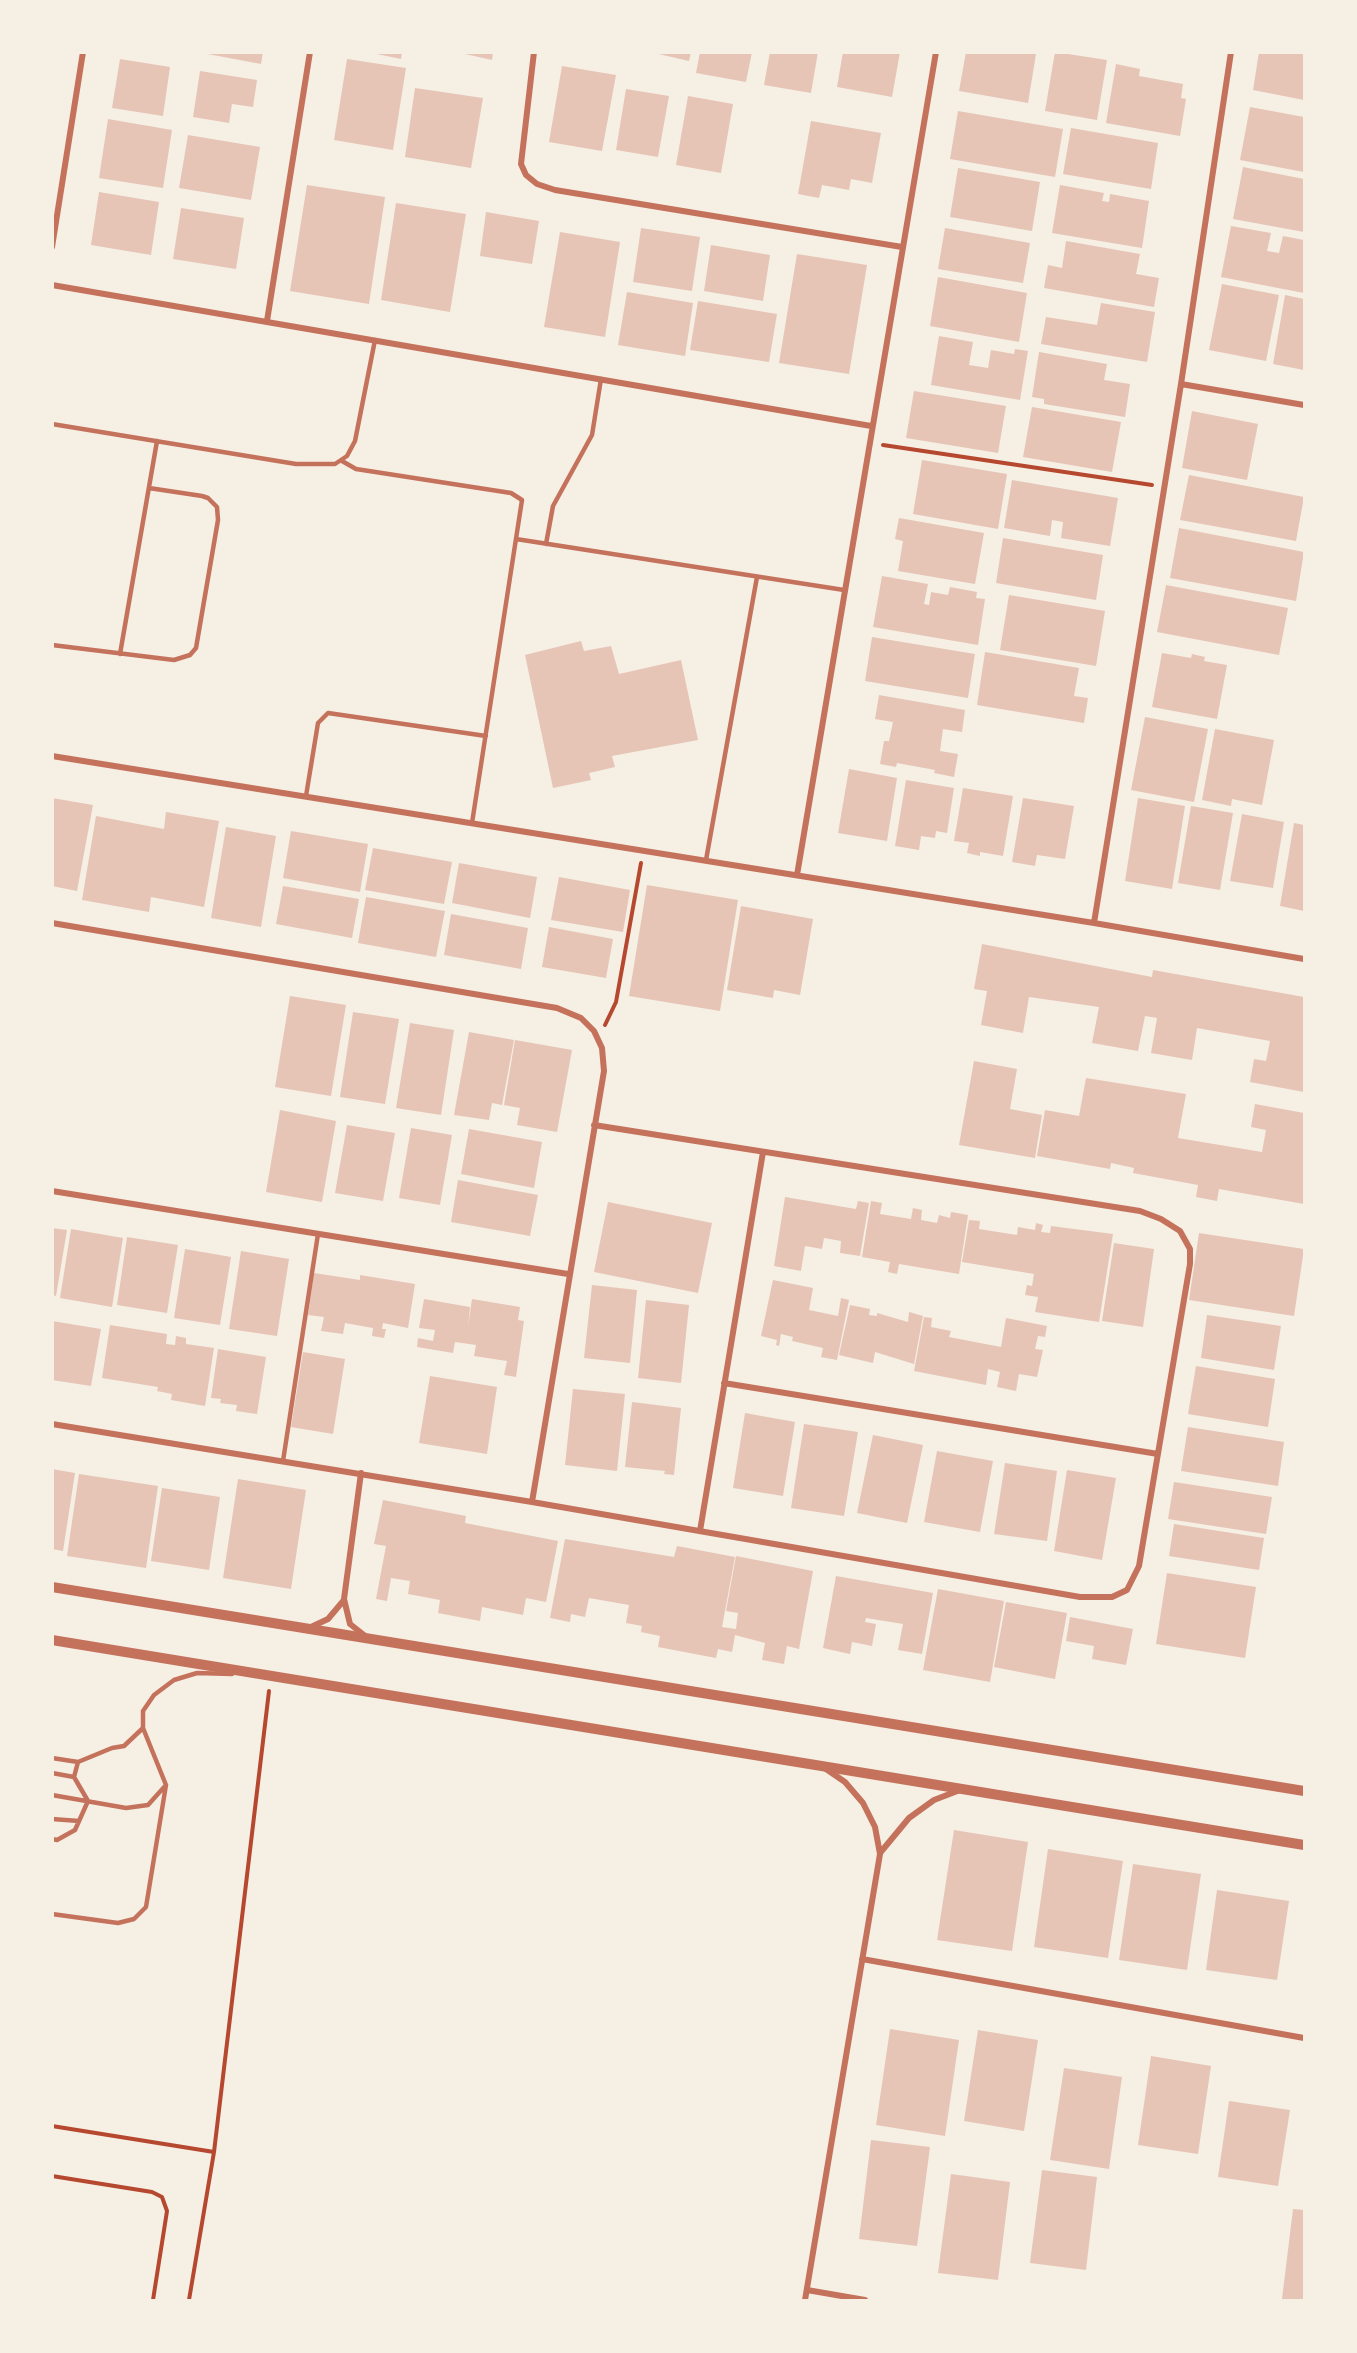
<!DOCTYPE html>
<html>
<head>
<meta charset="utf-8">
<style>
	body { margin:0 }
	#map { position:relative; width:1357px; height:2353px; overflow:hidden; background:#f6efe4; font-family:"Varela Round",sans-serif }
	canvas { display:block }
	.frame { position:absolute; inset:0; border:54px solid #f6efe4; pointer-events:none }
</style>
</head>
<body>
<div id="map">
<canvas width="1357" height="2353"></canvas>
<div class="frame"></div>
</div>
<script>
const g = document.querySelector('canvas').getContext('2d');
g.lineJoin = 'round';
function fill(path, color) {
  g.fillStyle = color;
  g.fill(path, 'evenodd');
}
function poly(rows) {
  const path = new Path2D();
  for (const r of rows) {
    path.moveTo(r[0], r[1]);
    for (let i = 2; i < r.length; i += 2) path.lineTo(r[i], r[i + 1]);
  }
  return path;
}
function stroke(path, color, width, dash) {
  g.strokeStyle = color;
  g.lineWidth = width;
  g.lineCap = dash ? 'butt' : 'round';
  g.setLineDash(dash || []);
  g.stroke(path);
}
const building = poly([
	[197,52,263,52,261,64],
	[367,52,402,52,401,59],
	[456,52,493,52,492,60],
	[650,52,691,52,689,61],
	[700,52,752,52,746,82,696,73],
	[770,52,818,52,811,93,764,85],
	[843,52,900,52,892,97,837,87],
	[966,52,1036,54,1028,103,959,91],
	[1055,52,1107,60,1097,120,1045,111],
	[1259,52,1304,52,1304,100,1253,90],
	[120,59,170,67,163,116,112,108],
	[347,59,406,68,393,150,334,140],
	[1116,64,1140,69,1139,76,1183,84,1181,98,1186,99,1180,136,1106,123],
	[562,66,616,75,602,151,549,142],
	[200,71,257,80,253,107,232,104,229,123,193,117],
	[415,88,483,98,471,168,405,157],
	[626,89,669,96,658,157,616,150],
	[688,96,733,104,721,173,676,165],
	[1250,107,1304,117,1304,172,1240,160],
	[958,111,1063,129,1055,177,950,159],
	[108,119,172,130,163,188,99,178],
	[811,121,881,133,872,183,851,179,849,190,822,185,819,198,798,194],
	[1071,128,1158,143,1151,189,1063,174],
	[188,135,260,147,251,200,179,188],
	[1243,167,1304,179,1304,232,1233,219],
	[958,168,1040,182,1032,231,950,217],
	[307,185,385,197,369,304,290,291],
	[1060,185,1104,193,1102,201,1109,202,1110,194,1149,201,1142,248,1052,233],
	[99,192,159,202,151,255,91,245],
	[396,203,466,214,450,312,381,300],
	[181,208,244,218,236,269,173,259],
	[486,212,539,221,532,264,480,256],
	[1231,226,1271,233,1267,251,1279,253,1283,236,1304,240,1304,293,1221,277],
	[641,228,700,237,692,291,633,282],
	[945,228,1030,243,1023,283,938,269],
	[560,232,620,242,605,337,544,327],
	[1066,241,1140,254,1136,274,1159,278,1154,307,1044,288,1048,265,1062,268],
	[711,245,770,255,763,301,704,291],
	[797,254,867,265,849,374,779,363],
	[938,277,1027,293,1019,342,930,326],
	[1222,284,1279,295,1266,361,1209,350],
	[627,292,693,303,685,356,618,345],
	[1285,295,1304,299,1304,370,1273,364],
	[698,301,777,314,769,362,690,350],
	[1101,303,1155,312,1147,362,1041,344,1046,317,1097,325],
	[939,336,973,342,969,365,988,368,991,350,1014,354,1015,349,1028,351,1020,400,931,385],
	[1039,352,1107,364,1104,380,1130,384,1125,417,1044,404,1044,399,1032,397],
	[914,391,1006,406,998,453,906,438],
	[1032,407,1121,422,1112,472,1023,457],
	[1192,411,1258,424,1247,480,1182,468],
	[922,460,1007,474,998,529,913,514],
	[1189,475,1304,497,1296,541,1180,520],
	[1012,480,1118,498,1110,546,1061,538,1063,522,1052,520,1050,536,1004,528],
	[899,518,984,533,975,584,898,571,903,541,895,539],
	[1179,528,1304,552,1296,601,1170,578],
	[1003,538,1103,555,1096,600,996,583],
	[882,576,928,584,924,604,929,605,931,592,948,595,950,587,977,592,976,598,985,599,978,645,873,627],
	[1166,585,1288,608,1279,655,1157,632],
	[1009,595,1105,611,1096,666,1000,650],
	[872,637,975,654,968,698,865,681],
	[581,641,584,651,611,646,619,674,681,660,698,740,612,756,615,767,589,773,591,780,553,788,525,655],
	[985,652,1079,668,1074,696,1088,698,1084,723,977,705],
	[1162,653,1191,658,1192,654,1205,657,1204,661,1227,665,1217,719,1152,707],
	[879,695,965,710,962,732,943,729,940,751,958,754,954,777,934,773,935,770,897,763,896,767,880,764,884,741,889,741,893,722,875,719],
	[1145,717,1208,729,1194,802,1131,790],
	[1215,729,1274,740,1262,805,1232,799,1231,806,1202,800],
	[849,769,897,778,887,841,838,833],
	[906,780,954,788,947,833,936,831,935,838,921,836,919,850,895,846],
	[963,788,1013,796,1003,856,980,852,980,856,967,853,969,843,954,841],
	[52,798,93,805,77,891,52,886],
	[1023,798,1074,806,1065,859,1037,855,1035,866,1012,862],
	[1138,798,1185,806,1172,889,1125,881],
	[1191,806,1233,813,1220,890,1178,883],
	[166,812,219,821,204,907,151,897,149,912,82,900,96,816,164,829],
	[1242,814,1284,822,1273,888,1230,881],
	[1294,823,1304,825,1304,911,1280,906],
	[226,827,276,836,261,927,211,918],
	[291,831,368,844,360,892,283,878],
	[373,848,452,862,444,904,365,890],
	[459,863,537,877,530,918,452,903],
	[559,877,630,890,623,932,551,920],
	[647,885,738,900,720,1011,629,996],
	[283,886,359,899,352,938,276,924],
	[366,897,445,911,436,957,358,943],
	[741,906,813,919,800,995,774,990,773,998,727,990],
	[451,914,528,928,521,969,444,955],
	[549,927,613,939,606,978,542,967],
	[982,944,1152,977,1153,970,1304,997,1304,1092,1250,1082,1254,1059,1266,1061,1270,1041,1197,1028,1192,1060,1151,1053,1157,1018,1145,1016,1138,1051,1092,1043,1099,1007,1029,997,1023,1033,981,1025,987,991,974,989],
	[290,996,346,1005,331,1096,275,1087],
	[353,1012,399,1019,385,1104,340,1097],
	[410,1023,454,1030,441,1115,396,1108],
	[469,1032,514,1040,502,1105,492,1103,489,1120,454,1115],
	[515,1040,572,1050,557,1132,517,1125,520,1108,504,1105],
	[974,1061,1017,1069,1010,1109,1042,1115,1035,1158,959,1145],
	[1086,1078,1186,1094,1178,1138,1262,1152,1266,1130,1251,1127,1255,1104,1304,1113,1304,1204,1219,1189,1217,1201,1196,1197,1198,1185,1133,1173,1134,1168,1111,1163,1110,1169,1037,1156,1045,1110,1079,1116],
	[280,1110,336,1121,322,1202,266,1192],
	[347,1125,395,1133,383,1201,335,1193],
	[411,1128,452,1135,440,1205,399,1198],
	[469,1129,542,1142,534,1188,461,1174],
	[458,1180,538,1195,530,1236,451,1222],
	[785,1197,856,1209,858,1201,869,1203,860,1256,840,1253,841,1241,824,1238,822,1249,805,1246,801,1271,774,1266],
	[871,1201,882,1203,880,1214,911,1219,913,1208,922,1210,921,1220,937,1223,939,1215,950,1218,951,1212,968,1215,959,1274,899,1264,897,1274,888,1272,890,1262,862,1257],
	[608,1202,712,1223,698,1293,594,1272],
	[969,1220,980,1221,979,1229,1017,1235,1018,1227,1035,1230,1036,1223,1043,1225,1041,1232,1050,1233,1051,1226,1113,1234,1099,1322,1035,1312,1038,1297,1025,1295,1027,1285,1032,1286,1034,1274,962,1262],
	[52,1228,67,1230,56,1296,52,1295],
	[71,1229,123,1238,112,1307,60,1298],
	[1199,1233,1304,1249,1294,1316,1189,1300],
	[127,1237,178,1245,167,1313,117,1305],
	[1114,1243,1154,1249,1143,1327,1102,1321],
	[185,1249,231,1257,220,1325,174,1318],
	[241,1251,289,1259,277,1336,229,1329],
	[314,1273,360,1280,360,1275,415,1284,408,1328,383,1323,382,1329,386,1329,384,1338,372,1336,373,1328,345,1323,343,1334,321,1331,324,1317,308,1315],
	[773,1280,813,1288,809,1310,838,1316,841,1298,849,1300,837,1360,821,1357,823,1348,792,1341,793,1337,781,1334,779,1346,776,1345,777,1340,761,1336],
	[592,1285,637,1290,630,1363,584,1358],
	[424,1299,470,1307,468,1327,472,1299,520,1307,518,1320,524,1321,516,1377,504,1375,507,1361,474,1356,476,1345,455,1342,453,1353,417,1347,418,1338,433,1341,435,1330,419,1328],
	[646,1300,689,1305,681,1383,638,1378],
	[850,1305,870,1309,869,1315,877,1316,877,1313,908,1322,909,1312,923,1316,914,1364,875,1352,873,1363,839,1355],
	[1207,1315,1281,1326,1274,1370,1201,1358],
	[924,1317,932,1318,931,1327,951,1331,949,1337,1001,1347,1006,1318,1047,1326,1045,1337,1038,1336,1035,1349,1043,1350,1037,1377,1019,1374,1016,1391,997,1387,1000,1372,988,1369,986,1385,914,1371],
	[52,1321,101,1329,91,1386,52,1380],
	[110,1325,167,1334,166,1344,175,1345,176,1336,186,1338,186,1344,214,1348,205,1406,171,1400,172,1394,157,1391,158,1387,102,1378],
	[218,1349,266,1357,257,1414,236,1411,237,1405,220,1403,221,1399,211,1398],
	[303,1352,345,1359,333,1434,291,1427],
	[1196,1366,1275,1379,1268,1427,1188,1414],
	[430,1376,497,1387,487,1454,419,1443],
	[573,1389,625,1394,617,1471,565,1465],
	[632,1402,681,1408,674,1475,664,1474,665,1471,625,1467],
	[745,1413,795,1422,783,1496,733,1488],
	[804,1424,858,1432,844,1516,791,1508],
	[1188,1427,1284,1442,1278,1486,1181,1471],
	[873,1435,923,1445,907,1523,857,1513],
	[937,1451,993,1461,980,1532,924,1522],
	[1005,1463,1057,1471,1047,1541,994,1534],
	[52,1469,75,1473,63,1551,52,1549],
	[1067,1470,1116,1478,1102,1560,1054,1551],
	[79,1474,158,1486,146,1568,67,1556],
	[238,1479,306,1490,291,1589,223,1578],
	[1174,1482,1272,1497,1266,1534,1168,1519],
	[162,1488,220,1497,209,1570,151,1561],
	[383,1500,466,1516,465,1523,558,1541,546,1602,526,1598,523,1615,482,1607,480,1621,438,1613,440,1600,408,1594,410,1581,391,1578,387,1601,376,1599,386,1546,374,1544],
	[1174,1524,1264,1538,1259,1570,1169,1556],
	[565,1539,674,1557,677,1546,735,1557,722,1627,736,1629,738,1613,726,1611,736,1556,813,1571,799,1649,787,1646,784,1664,762,1660,765,1643,735,1635,732,1652,718,1649,716,1658,658,1647,660,1636,641,1632,642,1626,626,1623,629,1605,589,1598,585,1617,571,1614,570,1622,550,1618],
	[1167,1573,1256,1587,1245,1658,1156,1644],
	[836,1576,933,1593,922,1654,898,1650,903,1624,866,1618,865,1622,876,1624,872,1646,852,1642,850,1654,823,1648],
	[938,1589,1004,1601,990,1682,923,1670],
	[1006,1602,1067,1613,1055,1679,994,1667],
	[1070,1617,1133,1629,1126,1665,1092,1659,1094,1646,1066,1641],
	[954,1830,1028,1842,1012,1951,937,1940],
	[1048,1849,1123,1861,1108,1958,1034,1947],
	[1133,1864,1201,1874,1187,1970,1119,1960],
	[1217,1890,1289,1901,1277,1980,1206,1970],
	[890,2029,959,2040,945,2136,876,2125],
	[978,2030,1038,2040,1024,2131,964,2121],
	[1151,2056,1211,2066,1198,2154,1138,2145],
	[1064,2068,1122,2077,1109,2169,1050,2160],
	[1229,2101,1290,2110,1278,2186,1218,2177],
	[871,2140,930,2147,917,2246,859,2239],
	[1042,2170,1097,2177,1086,2270,1030,2263],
	[951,2174,1010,2182,998,2280,938,2273],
	[1293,2209,1304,2210,1304,2300,1282,2299]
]);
const path = poly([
	[883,445,1152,485],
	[605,1025,616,1002,641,863],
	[52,2126,214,2152],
	[52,2176,152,2192,162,2197,167,2211,153,2300],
	[189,2300,214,2152,269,1691]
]);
const service = poly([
	[52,424,296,464,335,464,347,456,355,441,375,340],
	[342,461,356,469,511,493,522,500,472,823],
	[516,539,844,590],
	[546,544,553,506,592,435,601,379],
	[52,645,174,660,190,655,196,648,218,520,217,507,208,498,202,496,149,488],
	[120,654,157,441],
	[306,796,318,723,328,713,486,736],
	[706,860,757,577],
	[283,1461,318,1234],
	[52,1758,78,1762,112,1748,124,1746,143,1728],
	[52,1773,74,1777,88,1801],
	[74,1777,78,1762],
	[52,1795,126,1808,148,1805,166,1785],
	[52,1819,79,1821],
	[52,1839,57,1840,75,1830,88,1801],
	[52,1914,118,1923,134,1919,146,1907,166,1785,143,1728,143,1711,154,1695,174,1680,197,1673,232,1674]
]);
const minor = poly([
	[534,52,521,164,526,175,537,184,555,190,902,247],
	[52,247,83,52],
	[52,285,871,426],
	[267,321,310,52],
	[1181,384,1304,405],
	[52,756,1094,923,1304,959],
	[797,875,936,52],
	[52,923,557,1008,581,1018,594,1031,602,1048,604,1071,532,1502],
	[1094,923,1181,384,1231,52],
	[52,1191,568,1274],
	[724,1383,1158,1454],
	[52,1424,532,1502,1080,1597,1112,1597,1127,1590,1139,1566,1190,1264,1190,1249,1180,1231,1161,1219,1140,1211,594,1125],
	[361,1473,344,1599,350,1624,364,1635],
	[700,1531,763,1152],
	[311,1627,328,1619,344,1600],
	[880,1853,909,1818,934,1800,960,1790],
	[862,1959,1304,2038],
	[807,2290,865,2300],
	[805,2300,880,1854,875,1827,863,1803,845,1782,826,1769]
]);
const tertiary = poly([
	[52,1587,1304,1791],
	[52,1640,1304,1845]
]);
fill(building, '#e6c5b7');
stroke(path, '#b5482f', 4);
stroke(service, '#c5725c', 4.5);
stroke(minor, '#c5725c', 6);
stroke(tertiary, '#c5725c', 10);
</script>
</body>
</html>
